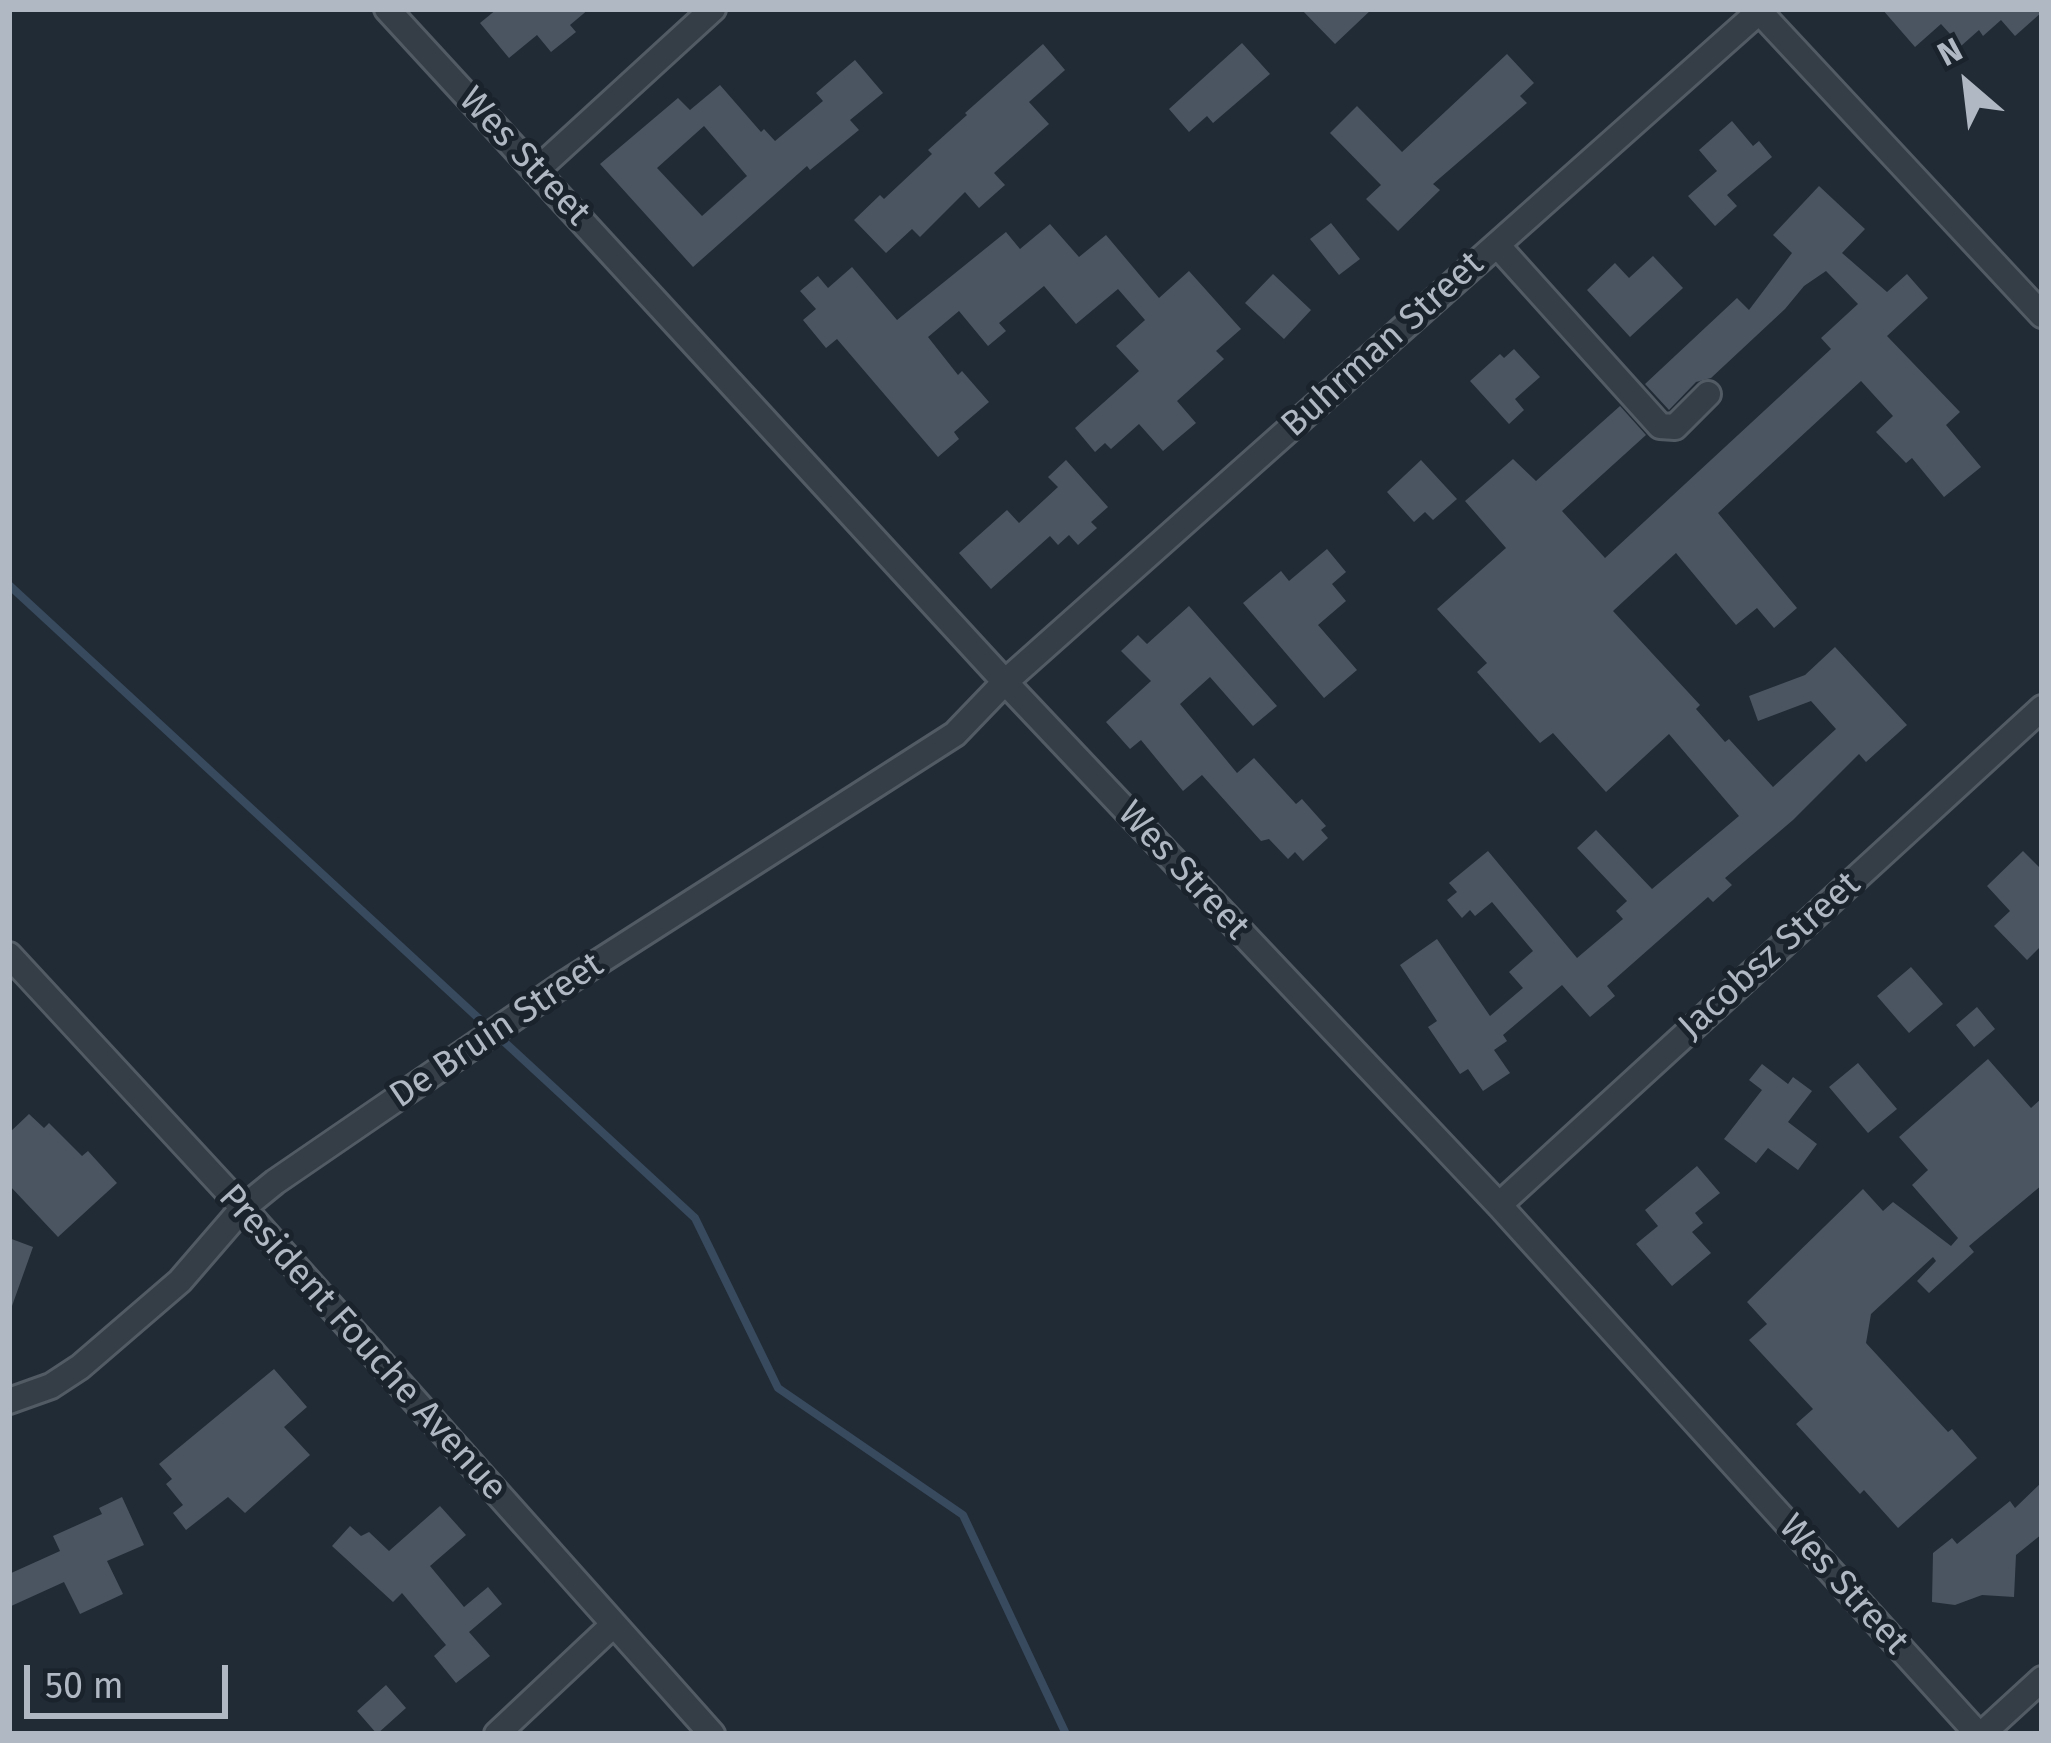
<!DOCTYPE html>
<html>
<head>
<meta charset="utf-8">
<style>
	body { margin:0 }
	#map { position:relative; width:2051px; height:1743px; overflow:hidden; background:#212b36; font-family:"Fira Sans",sans-serif }
	canvas { display:block }
	.frame { position:absolute; inset:0; border:12px solid #afb8c3; pointer-events:none }
	.north { position:absolute; left:1907px; top:24px; width:120px; height:120px; -webkit-text-stroke:9px #1a222b; paint-order:stroke; rotate:332deg; font-size:33px; font-weight:700; line-height:48px; text-align:center; color:#afb8c3 }
	.north::after { content:''; display:block; margin:auto; width:42px; height:54px; background:#afb8c3; clip-path:polygon(50% 0,100% 100%,50% 72%,0 100%) }
	.scale { position:absolute; left:24px; top:1665px; width:204px; height:54px; box-sizing:border-box; border:6px solid #afb8c3; border-top:0; padding-left:15px; font-size:36px; line-height:42px; white-space:nowrap; color:#afb8c3; -webkit-text-stroke:9px #1a222b; paint-order:stroke }
</style>
</head>
<body>
<div id="map">
<canvas width="2051" height="1743"></canvas>
<div class="frame"></div>
<div class="north">N</div>
<div class="scale">50 m</div>
</div>
<script>
const g = document.querySelector('canvas').getContext('2d');
g.lineJoin = 'round';
function poly(rows) {
  const path = new Path2D();
  for (const r of rows) {
    path.moveTo(r[0], r[1]);
    for (let i = 2; i < r.length; i += 2) path.lineTo(r[i], r[i + 1]);
  }
  return path;
}
function stroke(path, color, width, dash) {
  g.strokeStyle = color;
  g.lineWidth = width;
  g.lineCap = dash ? 'butt' : 'round';
  g.setLineDash(dash || []);
  g.stroke(path);
}
function fill(path, color) {
  g.fillStyle = color;
  g.fill(path, 'evenodd');
}
function write(font, color, halo, rows, align = 'center') {
  g.font = font + ' "Fira Sans",sans-serif';
  g.lineWidth = 10;
  g.setLineDash([]);
  g.textBaseline = 'middle';
  g.strokeStyle = halo;
  g.fillStyle = color;
  for (const [text, x, y, turn = 0] of rows) {
    g.save();
    g.translate(x, y);
    g.rotate((+turn || 0) * Math.PI / 180);
    g.textAlign = isNaN(turn) ? turn : align;
    if (halo) g.strokeText(text, 0, 0);
    g.fillText(text, 0, 0);
    g.restore();
  }
}
const stream = poly([
	[9,585,488,1027],
	[499,1037,695,1218,778,1388,963,1515,1066,1734]
]);
const building = poly([
	[497,9,589,9,570,25,576,32,551,52,537,35,509,58,480,23],
	[1301,9,1372,9,1335,44],
	[1882,9,2042,9,2042,12,2015,36,2001,20,1983,36,1979,30,1961,46,1941,24,1915,47],
	[1242,43,1270,74,1213,123,1207,116,1189,132,1169,109],
	[1043,44,1065,70,1029,102,1049,124,994,173,1005,185,979,208,965,192,920,237,912,229,886,253,854,220,880,195,884,199,932,154,928,150,967,115,965,113],
	[1507,54,1534,83,1520,96,1527,103,1433,184,1440,190,1398,231,1366,199,1381,185,1330,133,1357,106,1402,152],
	[855,60,883,93,850,120,859,130,810,170,807,166,693,267,600,164,678,98,690,110,720,85,761,132,764,129,775,141,823,101,816,93],
	[704,126,747,176,702,216,657,168],
	[1732,121,1753,146,1759,141,1772,157,1727,195,1737,206,1715,226,1688,196,1717,171,1699,150],
	[1819,186,1865,229,1842,253,1887,292,1907,274,1928,298,1887,336,1960,412,1946,425,1981,467,1944,497,1912,458,1906,463,1876,432,1893,416,1861,381,1718,513,1797,608,1774,628,1757,608,1736,625,1676,553,1613,611,1700,705,1696,709,1725,742,1729,739,1773,787,1836,729,1811,701,1758,721,1749,696,1805,675,1835,647,1907,725,1866,762,1859,754,1793,820,1725,878,1732,885,1713,902,1708,897,1607,986,1615,996,1590,1017,1562,985,1503,1035,1507,1041,1494,1050,1510,1073,1483,1091,1468,1069,1460,1074,1428,1027,1437,1021,1400,965,1437,939,1490,1016,1523,988,1509,972,1533,951,1492,902,1475,916,1470,910,1462,918,1447,900,1457,892,1449,883,1488,851,1577,958,1623,919,1616,911,1627,901,1577,848,1596,830,1652,889,1739,816,1669,734,1606,792,1553,733,1540,743,1477,672,1487,663,1437,609,1506,548,1465,501,1513,459,1536,481,1620,406,1646,435,1562,511,1605,558,1831,349,1821,338,1858,304,1826,271,1804,286,1785,309,1711,378,1696,382,1669,410,1645,384,1737,298,1749,310,1792,253,1773,235],
	[1331,223,1360,259,1339,275,1310,239],
	[1050,224,1079,257,1106,235,1159,298,1189,271,1241,329,1216,351,1224,359,1177,401,1196,423,1163,451,1139,424,1111,449,1105,443,1095,452,1075,428,1139,371,1116,346,1145,320,1118,289,1076,324,1044,286,999,323,1006,331,988,346,959,311,928,337,958,375,962,371,989,402,954,432,959,439,938,457,837,339,826,348,803,320,816,309,800,291,818,276,828,288,852,267,897,320,1006,232,1020,249],
	[1653,256,1683,288,1630,337,1587,290,1615,263,1629,278],
	[1273,274,1311,310,1284,339,1245,303],
	[1514,349,1540,377,1515,399,1524,410,1509,424,1470,381,1500,354,1504,358],
	[1066,460,1108,507,1091,522,1097,528,1078,545,1069,535,1058,545,1050,536,991,589,959,553,1007,510,1019,523,1058,487,1048,477],
	[1421,460,1457,499,1433,520,1425,512,1414,522,1387,492],
	[1327,549,1346,572,1332,584,1346,601,1318,625,1357,670,1324,698,1243,603,1281,571,1289,581],
	[1189,606,1277,706,1253,726,1210,677,1180,704,1237,773,1254,758,1296,804,1302,799,1326,826,1321,830,1328,838,1303,861,1295,852,1288,859,1269,839,1261,841,1202,775,1183,791,1141,740,1130,749,1106,722,1151,681,1121,651,1138,635,1147,644],
	[2023,851,2042,870,2042,945,2027,960,1994,926,2010,911,1987,886],
	[1911,967,1943,1004,1909,1033,1877,996],
	[1977,1007,1995,1029,1974,1047,1956,1025],
	[1988,1059,2031,1108,2042,1098,2042,1185,1969,1246,1974,1252,1929,1293,1917,1281,1936,1261,1933,1257,1871,1314,1866,1343,1948,1432,1952,1429,1977,1458,1898,1528,1864,1490,1860,1494,1796,1424,1813,1409,1749,1340,1767,1324,1747,1302,1863,1189,1883,1211,1893,1202,1951,1246,1958,1238,1912,1185,1928,1170,1899,1137],
	[1858,1063,1897,1109,1868,1133,1829,1087],
	[1762,1064,1788,1084,1793,1077,1812,1091,1788,1122,1817,1144,1798,1170,1768,1148,1756,1163,1724,1139,1762,1090,1749,1080],
	[29,1114,44,1128,49,1123,82,1156,88,1151,117,1183,58,1237,9,1185,9,1133],
	[1697,1166,1720,1193,1695,1213,1703,1223,1692,1232,1711,1253,1672,1286,1636,1244,1658,1226,1645,1210],
	[9,1238,33,1247,12,1306,9,1306],
	[274,1369,307,1407,284,1427,310,1455,245,1513,228,1497,186,1530,173,1513,183,1505,166,1484,172,1479,159,1464],
	[2042,1482,2042,1534,2016,1555,2014,1597,1982,1595,1955,1605,1932,1602,1933,1553,1952,1538,1957,1544,2010,1501,2015,1508],
	[122,1497,144,1545,107,1561,123,1594,80,1614,64,1582,9,1607,9,1574,60,1551,53,1536,102,1514,99,1508],
	[440,1506,466,1535,430,1566,464,1607,488,1587,502,1604,469,1632,490,1656,456,1683,434,1656,446,1645,402,1593,393,1602,332,1546,350,1526,361,1536,369,1532,389,1551],
	[386,1685,406,1708,377,1734,357,1711]
]);
const minor = poly([
	[387,9,1005,682,1499,1205,1978,1734],
	[1757,9,2042,315],
	[537,170,713,9],
	[1497,245,1660,426,1675,427,1708,394],
	[9,955,243,1208,712,1734],
	[1499,1205,2042,708],
	[9,1401,51,1386,80,1367,180,1281,243,1208,275,1182,558,988,955,734,1005,682,1762,9],
	[497,1734,612,1626],
	[1982,1734,2042,1679]
]);
const streetNames = [
	["Wes Street",524,157,47],
	["Buhrman Street",1383,345,-42],
	["Wes Street",1183,871,47],
	["Jacobsz Street",1770,956,-42],
	["De Bruin Street",497,1031,-34],
	["President Fouche Avenue",362,1343,48],
	["Wes Street",1843,1585,48]
];
stroke(stream, '#384a5e', 8);
fill(building, '#4a5561');
stroke(minor, '#525b64', 30);
stroke(minor, '#353d46', 24);
write('36px', '#afb8c3', '#1a222b', streetNames);
</script>
</body>
</html>
